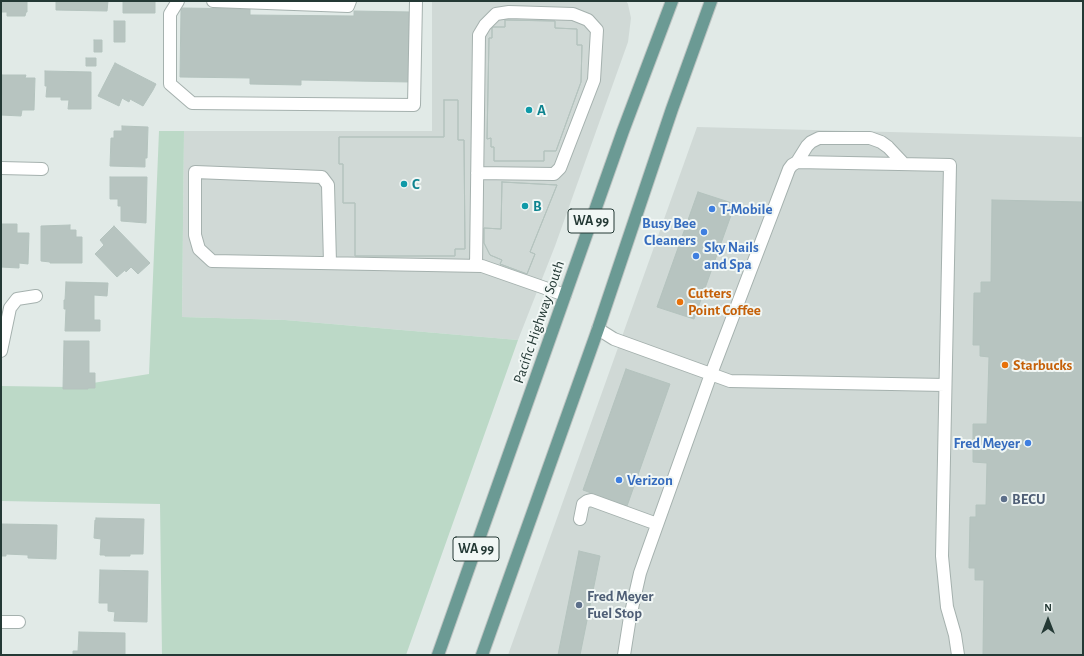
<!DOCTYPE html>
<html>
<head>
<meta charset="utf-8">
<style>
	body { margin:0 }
	#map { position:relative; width:1084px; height:656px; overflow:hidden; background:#e1eae7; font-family:"Alegreya Sans",sans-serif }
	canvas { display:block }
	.frame { position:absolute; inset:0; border:2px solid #243935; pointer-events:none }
	.north { position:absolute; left:1028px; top:600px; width:40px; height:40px; -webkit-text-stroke:3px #f1f7f5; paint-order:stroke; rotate:0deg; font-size:11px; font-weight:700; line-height:16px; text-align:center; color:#243935 }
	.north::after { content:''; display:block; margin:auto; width:14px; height:18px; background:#243935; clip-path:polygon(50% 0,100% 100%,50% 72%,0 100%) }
</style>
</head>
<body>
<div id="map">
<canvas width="1084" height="656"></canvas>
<div class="frame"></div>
<div class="north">N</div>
</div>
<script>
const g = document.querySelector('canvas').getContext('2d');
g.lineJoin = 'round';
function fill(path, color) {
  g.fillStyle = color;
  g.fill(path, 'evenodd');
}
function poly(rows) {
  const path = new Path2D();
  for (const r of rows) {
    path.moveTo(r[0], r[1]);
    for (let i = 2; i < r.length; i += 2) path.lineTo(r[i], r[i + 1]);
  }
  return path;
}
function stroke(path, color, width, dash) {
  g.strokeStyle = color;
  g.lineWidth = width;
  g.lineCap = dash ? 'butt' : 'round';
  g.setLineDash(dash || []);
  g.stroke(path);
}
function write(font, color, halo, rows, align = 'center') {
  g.font = font + ' "Alegreya Sans",sans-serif';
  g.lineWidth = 4;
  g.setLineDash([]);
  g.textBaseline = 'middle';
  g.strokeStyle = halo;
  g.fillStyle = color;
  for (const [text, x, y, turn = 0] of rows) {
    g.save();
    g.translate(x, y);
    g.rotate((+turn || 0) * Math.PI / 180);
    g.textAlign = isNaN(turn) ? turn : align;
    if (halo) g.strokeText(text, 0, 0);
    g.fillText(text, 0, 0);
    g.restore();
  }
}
const built = poly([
	[432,1,626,1,628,4,631,18,628,42,555,246,518,340,285,320,182,317,184,131,432,131],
	[697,127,1083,137,1083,655,508,655]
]);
const green = poly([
	[159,131,184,131,182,317,285,320,518,340,406,655,162,655,160,504,1,501,1,386,68,387,149,374]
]);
const building = poly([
	[1,1,27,1,27,12,26,12,25,16,7,16,7,12,1,12,1,1],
	[56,1,108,1,107,11,56,10,56,1],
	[123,1,155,1,155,13,123,13,123,1],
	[181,8,250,9,250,15,354,16,354,11,411,12,410,82,301,80,301,85,250,84,250,78,180,77,181,8],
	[505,20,555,21,555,28,577,29,577,45,582,45,581,82,556,151,544,151,544,161,494,161,494,147,491,147,491,138,487,139,489,38,492,38,492,27,505,27,505,20],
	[505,20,555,21,555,28,577,29,577,45,582,45,581,82,556,151,544,151,544,161,494,161,494,147,491,147,491,138,487,139,489,38,492,38,492,27,505,27,505,20],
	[114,21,125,21,125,42,114,42,114,21],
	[94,40,102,40,102,52,94,52,94,40],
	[86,58,96,58,96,66,86,66,86,58],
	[115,63,156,84,153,90,143,106,130,99,129,102,122,98,119,106,98,96,115,63],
	[45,71,91,72,91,109,68,109,69,100,61,100,61,97,46,97,47,86,45,86,45,71],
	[2,75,26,75,25,78,35,78,34,110,22,110,21,116,1,115,2,75],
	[444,100,458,100,458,140,464,140,465,249,455,249,455,256,355,256,355,203,343,203,343,164,339,164,339,137,444,137,444,100],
	[444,100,458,100,458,140,464,140,465,249,455,249,455,256,355,256,355,203,343,203,343,164,339,164,339,137,444,137,444,100],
	[122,126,148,127,147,158,145,158,145,167,110,166,111,138,114,138,114,131,122,131,122,126],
	[110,177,147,177,146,223,121,221,121,206,118,206,118,199,110,199,110,177],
	[502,182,557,185,530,252,535,254,527,274,500,264,502,260,490,255,484,243,484,228,501,229,502,182],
	[502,182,557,185,530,252,535,254,527,274,500,264,502,260,490,255,484,243,484,228,501,229,502,182],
	[698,192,735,204,694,319,657,307,698,192],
	[992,200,1083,202,1083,655,983,655,984,580,975,580,975,568,969,568,970,517,976,517,976,505,986,505,987,463,973,462,973,424,987,424,989,357,980,356,980,345,973,345,974,293,981,293,981,282,991,282,992,200],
	[1,224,17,224,17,233,29,233,28,264,19,263,19,268,1,267,1,224],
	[70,225,70,230,76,230,76,237,82,237,82,263,50,263,50,262,41,261,41,226,70,225],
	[114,226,150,263,138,274,131,267,126,272,125,270,117,277,95,254,104,245,100,240,114,226],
	[66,282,108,283,107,296,94,295,94,320,100,320,100,331,65,331,66,309,64,309,64,300,65,300,66,282],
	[64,341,89,341,89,373,95,373,95,388,88,388,88,389,63,389,64,341],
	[626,369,670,384,627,506,583,490,626,369],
	[96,518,144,519,143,554,130,554,130,556,105,556,105,555,100,555,101,539,94,538,95,520,96,520,96,518],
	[1,524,57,525,56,559,28,558,28,555,6,554,6,556,1,556,1,524],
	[579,551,600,556,580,655,558,655,579,551],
	[100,570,148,571,147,622,114,621,115,612,108,611,108,603,99,603,100,570],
	[79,632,125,633,125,655,73,655,73,651,78,651,79,632]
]);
const minor = poly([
	[178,1,170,14,170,84,192,103,414,105,416,1],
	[213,1,348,6,350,1],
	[797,162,807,146,811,142,819,138,870,138,881,142,888,147,904,164],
	[1,168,42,169],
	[330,263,328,185,322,177,195,172,195,235,199,249,212,261,482,266,565,295],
	[476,266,479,35,485,25,496,14,509,12,573,14,588,20,597,30,594,80,560,168,554,174,477,173],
	[598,329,614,339,730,381,945,385],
	[1,351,10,308,17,299,36,296],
	[580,519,583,504,587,501,591,500,657,524],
	[1,622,19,622],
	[624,655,630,617,640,573,647,553,711,374,775,206,789,169,792,165,797,162,950,165,942,556,947,607,955,635,958,655]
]);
const major = poly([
	[438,655,623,131,672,1],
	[482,655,598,329,672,109,711,1]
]);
const markers = [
	[529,110,4,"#0f9aa8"],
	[404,184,4,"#0f9aa8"],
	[525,206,4,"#0f9aa8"],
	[712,209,4,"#3f7fe0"],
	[704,232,4,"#3f7fe0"],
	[696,256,4,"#3f7fe0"],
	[680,302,4,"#e8710a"],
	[1005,365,4,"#e8710a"],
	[1028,443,4,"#3f7fe0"],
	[619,480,4,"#3f7fe0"],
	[1004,499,4,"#5c6f8a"],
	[579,605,4,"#5c6f8a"]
];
const shields = [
	[591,221,46],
	[476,549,46]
];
const shieldNames = [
	["WA 99",591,221],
	["WA 99",476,549]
];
const cultureNames = [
	["A",537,110],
	["C",412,184],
	["B",533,206]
];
const shopNames = [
	["T-Mobile",720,209],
	["Busy Bee",696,223,"right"],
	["Cleaners",696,240,"right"],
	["Sky Nails",704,247],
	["and Spa",704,264],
	["Fred Meyer",1020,443,"right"],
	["Verizon",627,480]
];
const foodNames = [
	["Cutters",688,293],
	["Point Coffee",688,310],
	["Starbucks",1013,365]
];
const streetNames = [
	["Pacific Highway South",539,322,-71]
];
const serviceNames = [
	["BECU",1012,499],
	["Fred Meyer",587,596],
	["Fuel Stop",587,613]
];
fill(built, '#d0d9d6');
fill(green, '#bcd9c7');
fill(building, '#b7c4c0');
stroke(building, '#b4c3be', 1);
stroke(minor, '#a5b1ae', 14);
stroke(major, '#bdc4c2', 14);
stroke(minor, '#fff', 12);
stroke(major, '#6b9a94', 12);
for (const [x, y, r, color] of markers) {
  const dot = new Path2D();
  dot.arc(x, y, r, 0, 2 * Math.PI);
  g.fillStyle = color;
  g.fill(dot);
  stroke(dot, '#f1f7f5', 1.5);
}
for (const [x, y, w] of shields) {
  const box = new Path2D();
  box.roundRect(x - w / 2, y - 12, w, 24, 3);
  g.fillStyle = '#f1f7f5';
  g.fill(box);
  stroke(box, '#243935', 1);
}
write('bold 14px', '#243935', null, shieldNames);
write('bold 15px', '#0d838f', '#f1f7f5', cultureNames, 'left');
write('bold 15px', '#366cbe', '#f1f7f5', shopNames, 'left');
write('bold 15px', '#c56008', '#f1f7f5', foodNames, 'left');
write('15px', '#243935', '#f1f7f5', streetNames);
write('bold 15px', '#4e5e75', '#f1f7f5', serviceNames, 'left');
</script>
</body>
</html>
